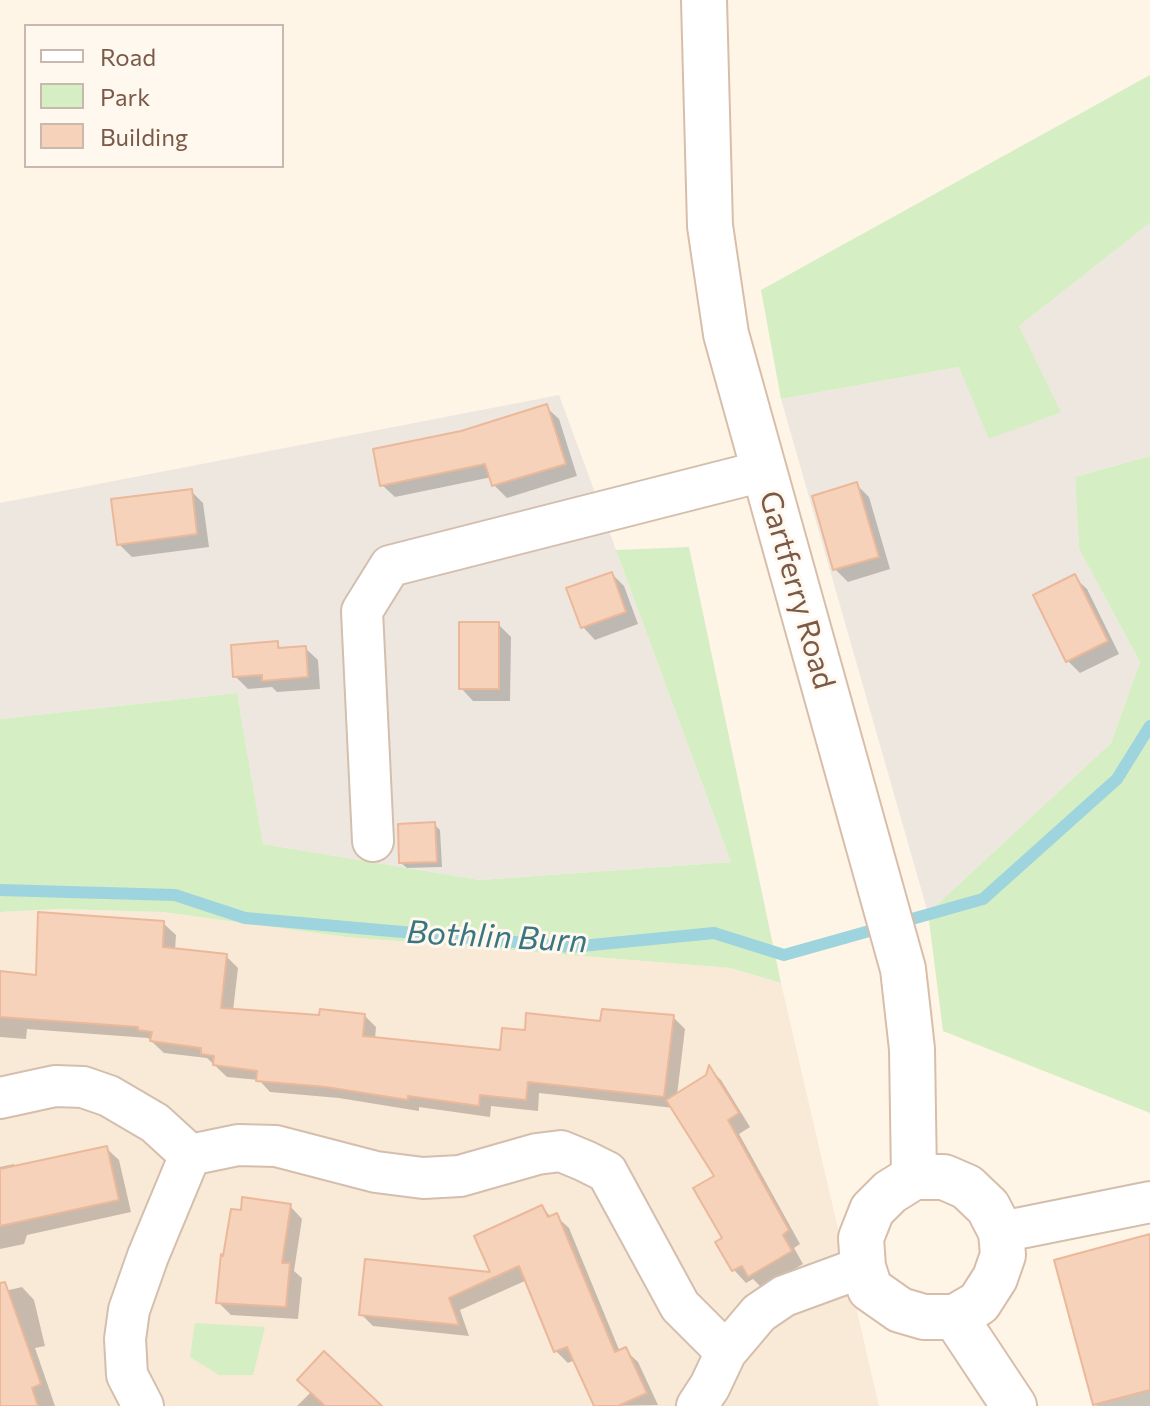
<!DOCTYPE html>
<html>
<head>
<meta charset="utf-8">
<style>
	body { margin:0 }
	#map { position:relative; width:1150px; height:1406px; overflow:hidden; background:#fef5e7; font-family:Commissioner,sans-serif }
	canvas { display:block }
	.legend { position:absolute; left:24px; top:24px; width:260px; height:144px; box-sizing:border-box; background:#fff8ef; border:2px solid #cab8ac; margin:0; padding:10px 14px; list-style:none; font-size:24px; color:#7b5948 }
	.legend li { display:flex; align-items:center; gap:16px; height:40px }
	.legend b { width:40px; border:2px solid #cab8ac }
</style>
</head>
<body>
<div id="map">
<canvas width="1150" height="1406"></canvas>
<ul class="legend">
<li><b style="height:10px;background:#fff"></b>Road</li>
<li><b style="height:22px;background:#d5eec3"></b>Park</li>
<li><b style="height:22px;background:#f6d2bb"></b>Building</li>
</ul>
</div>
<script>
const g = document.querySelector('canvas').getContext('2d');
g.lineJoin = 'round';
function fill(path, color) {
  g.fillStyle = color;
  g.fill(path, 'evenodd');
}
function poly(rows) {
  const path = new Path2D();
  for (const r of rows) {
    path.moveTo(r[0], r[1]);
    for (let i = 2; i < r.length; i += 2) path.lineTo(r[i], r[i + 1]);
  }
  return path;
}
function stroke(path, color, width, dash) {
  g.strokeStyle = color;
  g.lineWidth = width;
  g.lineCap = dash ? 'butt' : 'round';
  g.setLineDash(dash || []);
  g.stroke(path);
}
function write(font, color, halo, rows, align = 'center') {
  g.font = font + ' Commissioner,sans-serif';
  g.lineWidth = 6;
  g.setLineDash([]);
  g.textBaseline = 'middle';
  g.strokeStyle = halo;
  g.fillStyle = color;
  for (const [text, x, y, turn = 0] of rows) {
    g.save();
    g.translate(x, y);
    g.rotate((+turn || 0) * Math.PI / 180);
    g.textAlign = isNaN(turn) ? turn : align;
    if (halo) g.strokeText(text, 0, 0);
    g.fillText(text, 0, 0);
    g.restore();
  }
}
const residential = poly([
	[59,909,163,912,346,937,731,968,781,983,879,1406,0,1406,0,912]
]);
const industrial = poly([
	[1150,223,1150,456,1075,477,1079,549,1140,662,1111,743,928,913,781,399,959,367,1060,411,1019,326],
	[559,395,731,862,480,880,263,844,237,693,0,719,0,503]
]);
const green = poly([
	[1150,75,1150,223,1019,326,1061,412,989,439,959,367,781,399,761,290],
	[1150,456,1150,1113,943,1031,928,913,1111,743,1140,662,1079,549,1075,477],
	[689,547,781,983,731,968,346,937,163,912,59,909,0,912,0,719,237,693,263,844,480,880,731,862,616,550],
	[195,1323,265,1327,253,1375,219,1375,190,1357]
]);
const shadow = poly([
	[546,407,559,419,577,476,507,498,494,485,492,477,395,497,382,485,462,433],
	[857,485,869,497,890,569,848,582,835,569],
	[191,491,203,503,209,547,132,557,119,544],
	[612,574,624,586,638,624,595,640,583,627],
	[1074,577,1087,589,1119,654,1080,673,1068,661],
	[498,624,511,637,510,701,473,701,461,688],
	[277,644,283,650,305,648,318,660,320,689,277,692,272,687,248,689,235,676],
	[434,824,440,830,442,867,407,868,401,863],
	[40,914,163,923,176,935,175,950,226,956,238,968,233,1011,321,1018,364,1015,376,1027,375,1039,501,1052,526,1033,673,1017,685,1029,677,1095,707,1077,710,1069,721,1080,750,1127,739,1134,800,1244,794,1248,803,1264,762,1288,753,1279,746,1283,734,1270,724,1239,717,1176,674,1108,539,1093,538,1111,491,1106,490,1117,419,1107,419,1111,339,1098,270,1092,259,1080,227,1077,207,1058,164,1053,148,1038,27,1029,26,1039,0,1037,0,973,38,977],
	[106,1148,119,1160,131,1212,27,1235,24,1244,0,1249,0,1167,14,1164,17,1168],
	[290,1206,302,1219,294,1271,302,1278,298,1319,231,1315,218,1302],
	[542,1207,552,1218,556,1216,569,1228,620,1352,625,1350,638,1362,658,1405,597,1406,575,1360,568,1363,556,1351,527,1280,460,1310,469,1336,373,1326,361,1314,493,1274],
	[1150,1236,1150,1406,1097,1406,1095,1404],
	[22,1287,34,1300,45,1346,35,1348,55,1406,0,1406,0,1292],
	[312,1391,379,1406,297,1406]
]);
const stream = poly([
	[0,890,175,895,245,918,571,947,714,933,784,955,983,899,1117,779,1150,726]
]);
const building = poly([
	[547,404,566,464,492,486,485,464,380,486,373,449,461,431,547,404],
	[857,482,879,557,833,570,812,496,857,482],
	[192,489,197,534,117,545,111,499,192,489],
	[612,572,626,612,581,628,566,588,612,572],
	[1075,574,1108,641,1066,662,1033,595,1075,574],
	[459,622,499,622,499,689,459,689,459,622],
	[278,641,278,648,306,646,308,677,262,681,262,675,233,677,231,645,278,641],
	[435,822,437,862,399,863,398,824,435,822],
	[38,912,164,921,163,947,227,954,221,1008,319,1015,320,1009,365,1014,363,1036,500,1050,502,1028,525,1030,526,1013,600,1021,602,1009,674,1015,664,1097,528,1082,526,1100,480,1095,479,1106,408,1096,408,1100,326,1087,256,1081,257,1071,213,1065,214,1056,201,1054,201,1048,150,1041,152,1032,138,1030,138,1027,0,1017,0,971,36,975,38,912],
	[709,1065,739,1113,728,1120,789,1230,783,1235,792,1251,748,1277,742,1266,732,1271,715,1242,722,1238,693,1188,714,1176,666,1100,706,1075,709,1065],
	[107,1146,119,1200,0,1226,0,1169,107,1146],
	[242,1197,291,1204,282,1263,290,1263,286,1307,216,1303,221,1254,223,1256,231,1209,241,1210,242,1197],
	[542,1205,548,1217,557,1213,615,1352,626,1347,647,1393,618,1406,594,1406,567,1347,554,1352,519,1266,449,1298,459,1325,359,1315,365,1259,490,1272,474,1236,542,1205],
	[1150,1234,1150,1390,1093,1405,1054,1260,1150,1234],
	[5,1282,41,1384,32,1388,38,1406,0,1406,0,1283,5,1282],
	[324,1351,382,1406,325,1406,297,1380,324,1351]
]);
const street = poly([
	[373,841,362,611,390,566,763,471],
	[0,1098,55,1086,83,1087,109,1096,155,1123,190,1155],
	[1001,1232,1150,1202],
	[143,1406,127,1375,125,1339,129,1310,148,1256,190,1155,238,1145,276,1146,376,1172,423,1178,460,1176,537,1154,561,1151,585,1161,607,1172,680,1306,726,1352],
	[697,1406,710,1386,726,1352,759,1313,784,1296,863,1267]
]);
const secondary = poly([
	[704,0,710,226,726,334,903,969,912,1049,914,1177],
	[914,1177,944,1177,967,1187,988,1207,1001,1232,1003,1255,995,1278,979,1303,955,1317,924,1317,900,1310,870,1289,863,1267,861,1238,872,1210,890,1192,914,1177],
	[955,1317,1014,1406]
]);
const streetNames = [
	["Gartferry Road",797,590,74]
];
const waterNames = [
	["Bothlin Burn",497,937,3]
];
fill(residential, '#f9e9d7');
fill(industrial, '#eee7e0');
fill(green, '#d5eec3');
fill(shadow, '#0003');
stroke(stream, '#9ed4dd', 12);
fill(building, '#f6d2bb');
stroke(building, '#ebb89a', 2);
stroke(street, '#d4bead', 44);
stroke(secondary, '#d8beaa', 48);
stroke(street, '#fff', 40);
stroke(secondary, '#fff', 44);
write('30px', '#7b5948', '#fff8ef', streetNames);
write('italic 32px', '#3a7682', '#fff8ef', waterNames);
</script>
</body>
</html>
